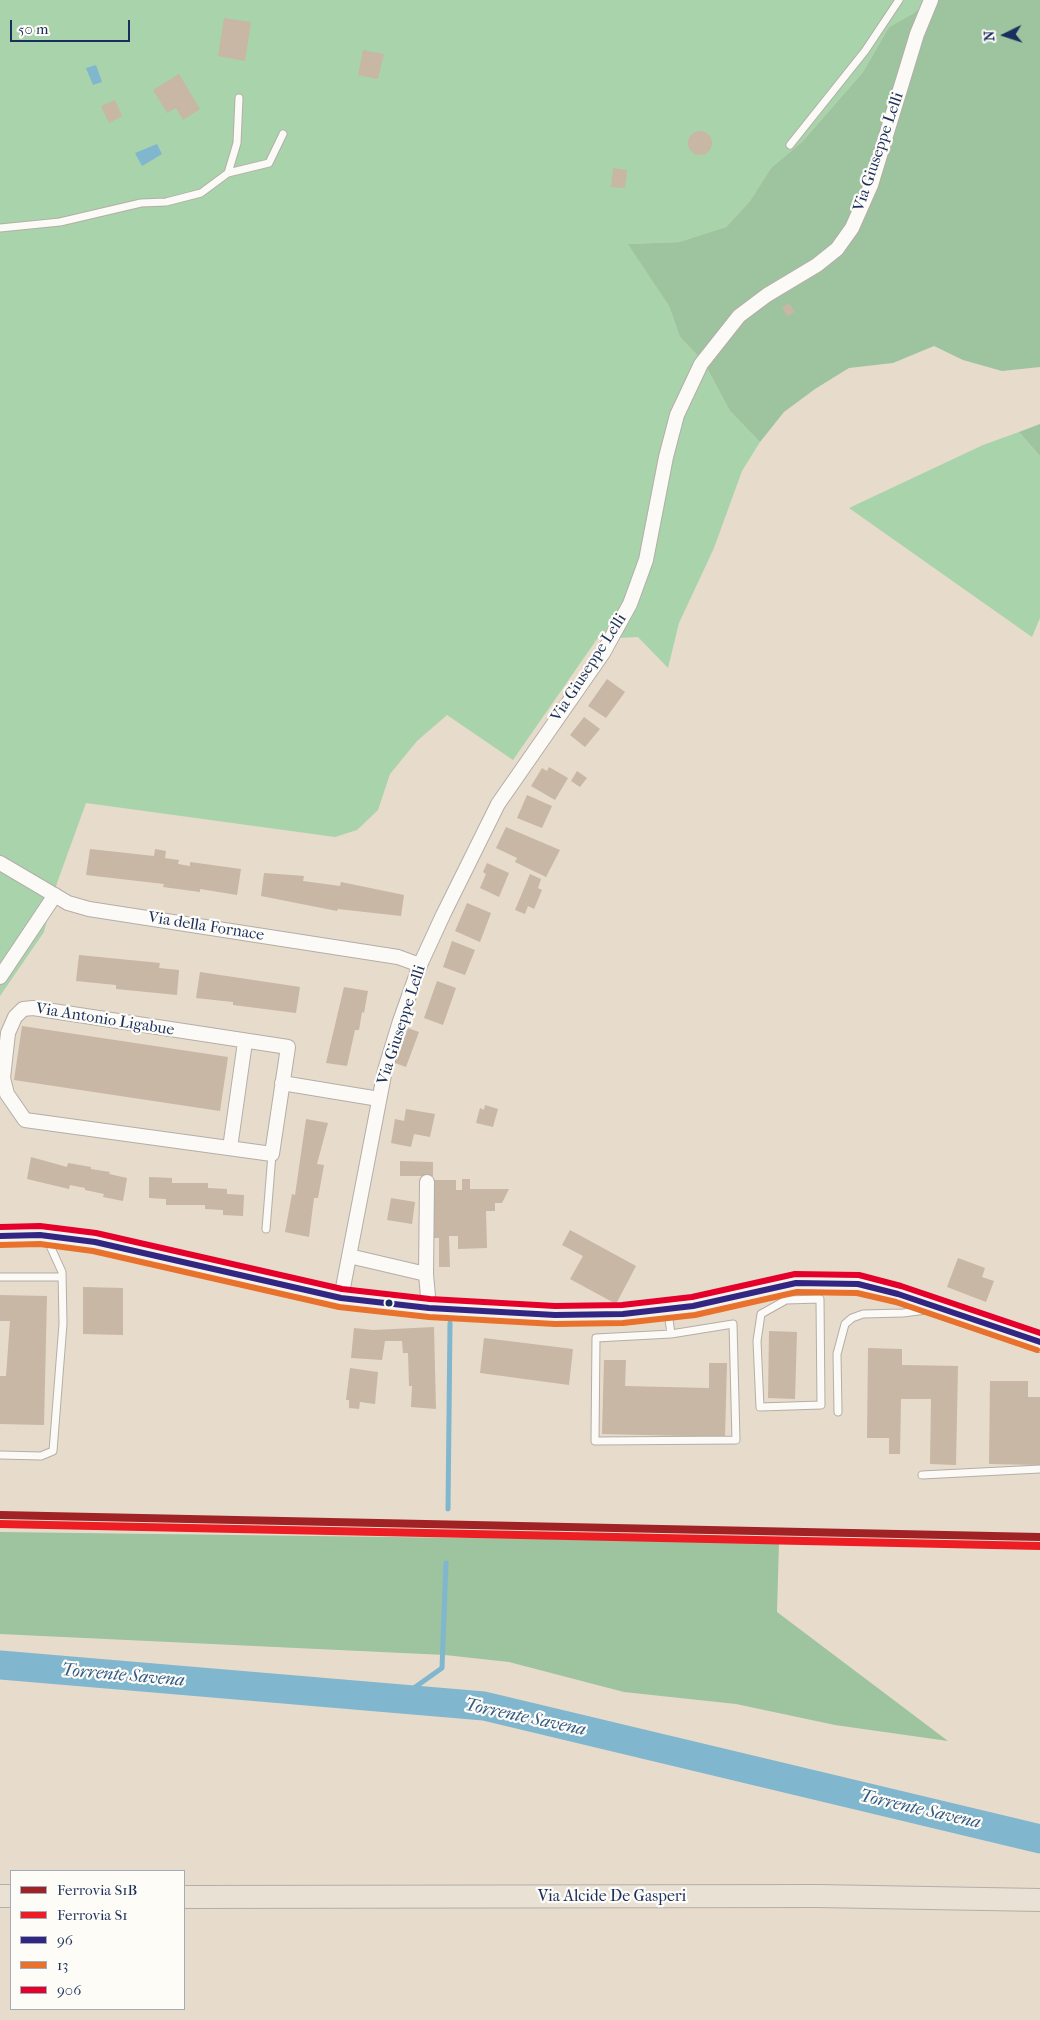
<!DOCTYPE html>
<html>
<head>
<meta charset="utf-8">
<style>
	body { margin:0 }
	#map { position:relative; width:1040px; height:2020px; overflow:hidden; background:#e7dbcb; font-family:"IM FELL French Canon",serif }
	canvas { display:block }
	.legend { position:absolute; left:10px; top:1870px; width:175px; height:140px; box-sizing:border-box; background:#fdfcf7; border:1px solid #a3aaba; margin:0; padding:6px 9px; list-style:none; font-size:15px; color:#1b2f5e }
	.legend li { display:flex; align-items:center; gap:10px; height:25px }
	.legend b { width:25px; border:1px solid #a3aaba }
	.north { position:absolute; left:980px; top:10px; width:50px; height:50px; -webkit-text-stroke:4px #fdfcf7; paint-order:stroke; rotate:266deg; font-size:14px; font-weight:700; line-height:20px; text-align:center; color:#1b2f5e }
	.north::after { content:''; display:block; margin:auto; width:18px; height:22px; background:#1b2f5e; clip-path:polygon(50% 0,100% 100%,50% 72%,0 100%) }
	.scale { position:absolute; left:10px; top:20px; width:120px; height:22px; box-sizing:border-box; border:2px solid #1b2f5e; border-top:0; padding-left:6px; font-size:15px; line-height:18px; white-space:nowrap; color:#1b2f5e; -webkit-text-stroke:4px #fdfcf7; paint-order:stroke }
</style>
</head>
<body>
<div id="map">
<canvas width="1040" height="2020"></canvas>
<ul class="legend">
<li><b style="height:6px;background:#a02225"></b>Ferrovia S1B</li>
<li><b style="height:6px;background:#ed1d24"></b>Ferrovia S1</li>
<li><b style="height:6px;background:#312783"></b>96</li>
<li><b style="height:6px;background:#e8712c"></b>13</li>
<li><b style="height:6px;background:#e4002b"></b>906</li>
</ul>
<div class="north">N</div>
<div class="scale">50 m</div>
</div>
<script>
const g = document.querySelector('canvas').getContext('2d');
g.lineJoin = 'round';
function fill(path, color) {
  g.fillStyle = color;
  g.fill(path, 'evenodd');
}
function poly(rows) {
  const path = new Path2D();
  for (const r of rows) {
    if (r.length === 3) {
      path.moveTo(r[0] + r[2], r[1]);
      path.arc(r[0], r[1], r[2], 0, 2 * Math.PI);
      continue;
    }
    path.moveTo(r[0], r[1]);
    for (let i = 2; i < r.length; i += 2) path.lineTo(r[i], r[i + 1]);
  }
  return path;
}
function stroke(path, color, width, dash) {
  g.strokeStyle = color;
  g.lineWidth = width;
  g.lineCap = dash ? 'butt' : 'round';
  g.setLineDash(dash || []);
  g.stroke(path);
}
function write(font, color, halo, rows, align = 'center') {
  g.font = font + ' "IM FELL French Canon",serif';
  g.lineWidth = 4.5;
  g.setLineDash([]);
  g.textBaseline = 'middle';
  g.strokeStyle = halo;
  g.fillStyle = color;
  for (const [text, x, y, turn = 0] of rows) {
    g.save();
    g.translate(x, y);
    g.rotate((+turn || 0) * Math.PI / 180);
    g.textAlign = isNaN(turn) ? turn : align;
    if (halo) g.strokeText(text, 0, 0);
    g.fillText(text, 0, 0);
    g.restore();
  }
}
const green = poly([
	[0,0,929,0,914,13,889,27,863,72,802,142,771,168,750,201,726,227,679,242,629,244,669,306,680,337,703,361,730,411,760,442,742,471,714,548,679,623,668,668,638,637,597,639,513,760,447,715,417,741,390,774,378,810,357,830,335,837,86,803,57,883,44,932,0,996],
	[1019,432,1040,456,1040,618,1032,637,849,508,983,445]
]);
const forest = poly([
	[929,0,1040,0,1040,367,1002,371,963,360,934,346,893,363,849,368,815,389,784,412,760,442,730,411,703,361,680,337,669,306,628,244,679,242,726,227,750,201,771,168,802,142,863,72,889,27,914,13],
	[1040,424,1040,456,1019,432],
	[0,1532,779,1542,777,1612,948,1741,835,1725,736,1704,624,1692,509,1662,445,1655,0,1634]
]);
const water = poly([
	[96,65,102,82,93,85,86,68],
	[157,144,162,154,142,166,135,153]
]);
const stream = poly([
	[448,1509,450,1323],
	[397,1700,442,1668,446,1563]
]);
const river = poly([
	[0,1665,484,1706,1040,1839]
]);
const building = poly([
	[224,18,251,22,245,61,218,56],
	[363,50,384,54,378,79,358,75],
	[179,74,200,109,183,120,176,108,167,113,153,90],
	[115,100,122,116,109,123,101,106],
	[700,143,12],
	[613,168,627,170,625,188,611,187],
	[789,303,795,312,787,316,782,308],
	[607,679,625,692,606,718,588,706],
	[584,717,600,729,585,747,570,735],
	[549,767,568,778,555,800,531,786,542,768,547,771],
	[577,771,587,778,580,787,571,781],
	[527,795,552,806,542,828,517,818],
	[506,827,560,850,546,877,515,862,517,858,496,848],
	[90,849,154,856,155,849,166,851,165,858,179,860,178,864,190,866,190,862,241,869,237,895,200,889,200,892,163,887,164,884,86,875],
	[487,863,509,873,499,897,480,888,486,874,483,872],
	[264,873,304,876,303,881,340,886,341,882,404,895,401,916,338,909,337,911,261,896],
	[530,874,541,879,538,888,542,890,534,909,528,906,525,914,515,910],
	[467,903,491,913,480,942,455,931],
	[452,941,475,950,465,975,443,967],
	[79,955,160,963,159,968,179,970,177,995,116,989,116,985,76,981],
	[200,972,300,987,296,1013,233,1005,233,1002,196,998],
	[437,981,456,988,443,1025,424,1018],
	[344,987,368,991,364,1013,362,1012,359,1030,355,1030,347,1066,326,1063],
	[22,1026,228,1057,220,1111,14,1080],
	[408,1028,419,1032,406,1067,395,1063],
	[485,1105,498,1109,493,1127,476,1123,480,1108,484,1110],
	[406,1109,435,1114,430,1137,414,1134,411,1147,391,1143,395,1119,404,1121],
	[306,1119,328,1123,317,1164,324,1165,318,1198,314,1198,309,1237,285,1232,292,1194,295,1195],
	[31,1157,67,1167,68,1163,91,1167,91,1169,110,1172,109,1174,127,1178,123,1201,103,1197,104,1194,85,1190,85,1188,70,1185,69,1189,27,1179],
	[400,1161,433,1162,433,1176,400,1176],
	[149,1177,172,1178,172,1183,208,1183,208,1188,227,1189,227,1194,244,1195,243,1216,223,1215,223,1210,205,1209,205,1205,166,1205,166,1199,149,1198],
	[462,1179,470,1179,470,1189,509,1189,502,1203,495,1203,495,1211,486,1211,487,1248,458,1249,458,1236,449,1236,450,1267,439,1267,439,1238,434,1238,433,1180,456,1180,456,1190,462,1190],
	[391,1198,415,1202,412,1224,387,1220],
	[570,1230,636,1266,616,1304,570,1279,583,1256,562,1245],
	[958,1258,985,1268,982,1277,994,1281,986,1302,947,1287],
	[83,1287,123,1288,123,1335,83,1334],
	[0,1295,47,1296,44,1425,0,1424,0,1376,6,1376,10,1321,0,1321],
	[434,1327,436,1409,411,1407,412,1386,409,1386,408,1353,403,1353,402,1341,385,1341,382,1360,351,1358,354,1328,373,1330],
	[769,1331,797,1332,795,1399,768,1398],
	[484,1338,573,1349,569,1385,480,1373],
	[868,1348,902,1349,902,1365,958,1366,956,1465,930,1464,931,1399,901,1399,900,1454,889,1454,889,1438,867,1438],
	[604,1360,626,1360,625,1386,709,1388,709,1363,727,1363,725,1437,602,1434],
	[350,1368,378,1372,375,1404,360,1402,359,1409,349,1408,349,1400,346,1400],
	[990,1381,1028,1381,1028,1397,1040,1397,1040,1465,989,1464]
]);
const service = poly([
	[790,145,865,51,899,0],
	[228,173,269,163,283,134],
	[0,228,60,222,141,203,166,202,201,193,228,173,237,143,239,98],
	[266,1229,272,1154],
	[0,1277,62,1277],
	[779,1288,786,1300,820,1299,821,1405,760,1407,757,1341,761,1314,786,1300],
	[668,1312,671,1334,733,1324,736,1440,595,1441,596,1338,671,1334],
	[838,1412,837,1354,845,1324,852,1318,863,1314,903,1313,926,1310],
	[0,1455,41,1456,53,1451,63,1324,62,1272,47,1239],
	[922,1475,1040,1469]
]);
const minor = poly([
	[0,863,68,903,89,909,398,957,420,965],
	[0,977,55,895],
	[33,1008,288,1047,272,1154,25,1120,7,1094,3,1078,8,1033,15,1017,23,1009,33,1008],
	[282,1083,379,1099],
	[230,1148,245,1042],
	[427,1182,426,1274,429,1308],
	[349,1256,426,1274],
	[341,1298,385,1070,400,1021,420,965,443,915,498,804,603,653,630,604,646,560,666,457,677,415,701,364,739,316,767,295,817,265,837,249,852,228,871,185,917,34,931,0]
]);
const secondary = poly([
	[0,1236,40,1235,95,1242,341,1298,429,1308,555,1315,623,1314,693,1306,796,1283,858,1284,898,1294,1040,1342]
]);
const primary = poly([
	[0,1896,11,1896],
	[184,1897,818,1896,1040,1900]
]);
const rail = poly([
	[0,1525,1040,1546]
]);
const bus1 = poly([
	[0,1236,40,1235,95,1242,341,1298,429,1308,555,1315,623,1314,693,1306,796,1283,858,1284,898,1294,1040,1342]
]);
const bus2 = poly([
	[0,1245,40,1244,93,1251,339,1307,429,1317,555,1324,623,1323,695,1315,797,1292,857,1293,896,1302,1037,1350]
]);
const bus3 = poly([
	[0,1227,40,1226,96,1233,342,1289,430,1299,555,1306,622,1305,692,1297,795,1274,859,1275,901,1286,1040,1333]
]);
const rail1 = poly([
	[0,1515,1040,1537]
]);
const rail2 = poly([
	[0,1524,1040,1546]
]);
const markers = [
	[389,1303,4.5,"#1b2f5e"]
];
const streetNames = [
	["Via Giuseppe Lelli",879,152,-71],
	["Via Giuseppe Lelli",589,668,-57],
	["Via della Fornace",206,927,9],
	["Via Antonio Ligabue",105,1020,9],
	["Via Giuseppe Lelli",402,1025,-72],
	["Via Alcide De Gasperi",612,1897]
];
const waterNames = [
	["Torrente Savena",123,1676,5],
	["Torrente Savena",525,1718,12],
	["Torrente Savena",920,1810,13]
];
fill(green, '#a9d3ab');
fill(forest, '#9dc39f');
fill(water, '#80b6ce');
stroke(stream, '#80b6ce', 5);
stroke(river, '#80b6ce', 29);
fill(building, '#c7b7a4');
stroke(service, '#b3aea8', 9);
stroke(minor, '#b3aea8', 16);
stroke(secondary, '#b3aea8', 22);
stroke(primary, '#b3aea8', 24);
stroke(service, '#fbfaf7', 7);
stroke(minor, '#fbfaf7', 14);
stroke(secondary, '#f5f0ea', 20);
stroke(primary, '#eae1d5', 22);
stroke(rail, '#b6b6b9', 4, [8, 4]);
stroke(bus1, '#312783', 6);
stroke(bus2, '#e8712c', 6);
stroke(bus3, '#e4002b', 6);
stroke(rail1, '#a02225', 8);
stroke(rail2, '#ed1d24', 8);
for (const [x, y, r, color] of markers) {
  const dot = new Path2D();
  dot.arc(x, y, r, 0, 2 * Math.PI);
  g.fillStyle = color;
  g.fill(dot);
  stroke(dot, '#fdfcf7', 2);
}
write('16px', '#1b2f5e', '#fdfcf7', streetNames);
write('italic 18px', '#2f5986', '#fdfcf7', waterNames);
</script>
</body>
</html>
